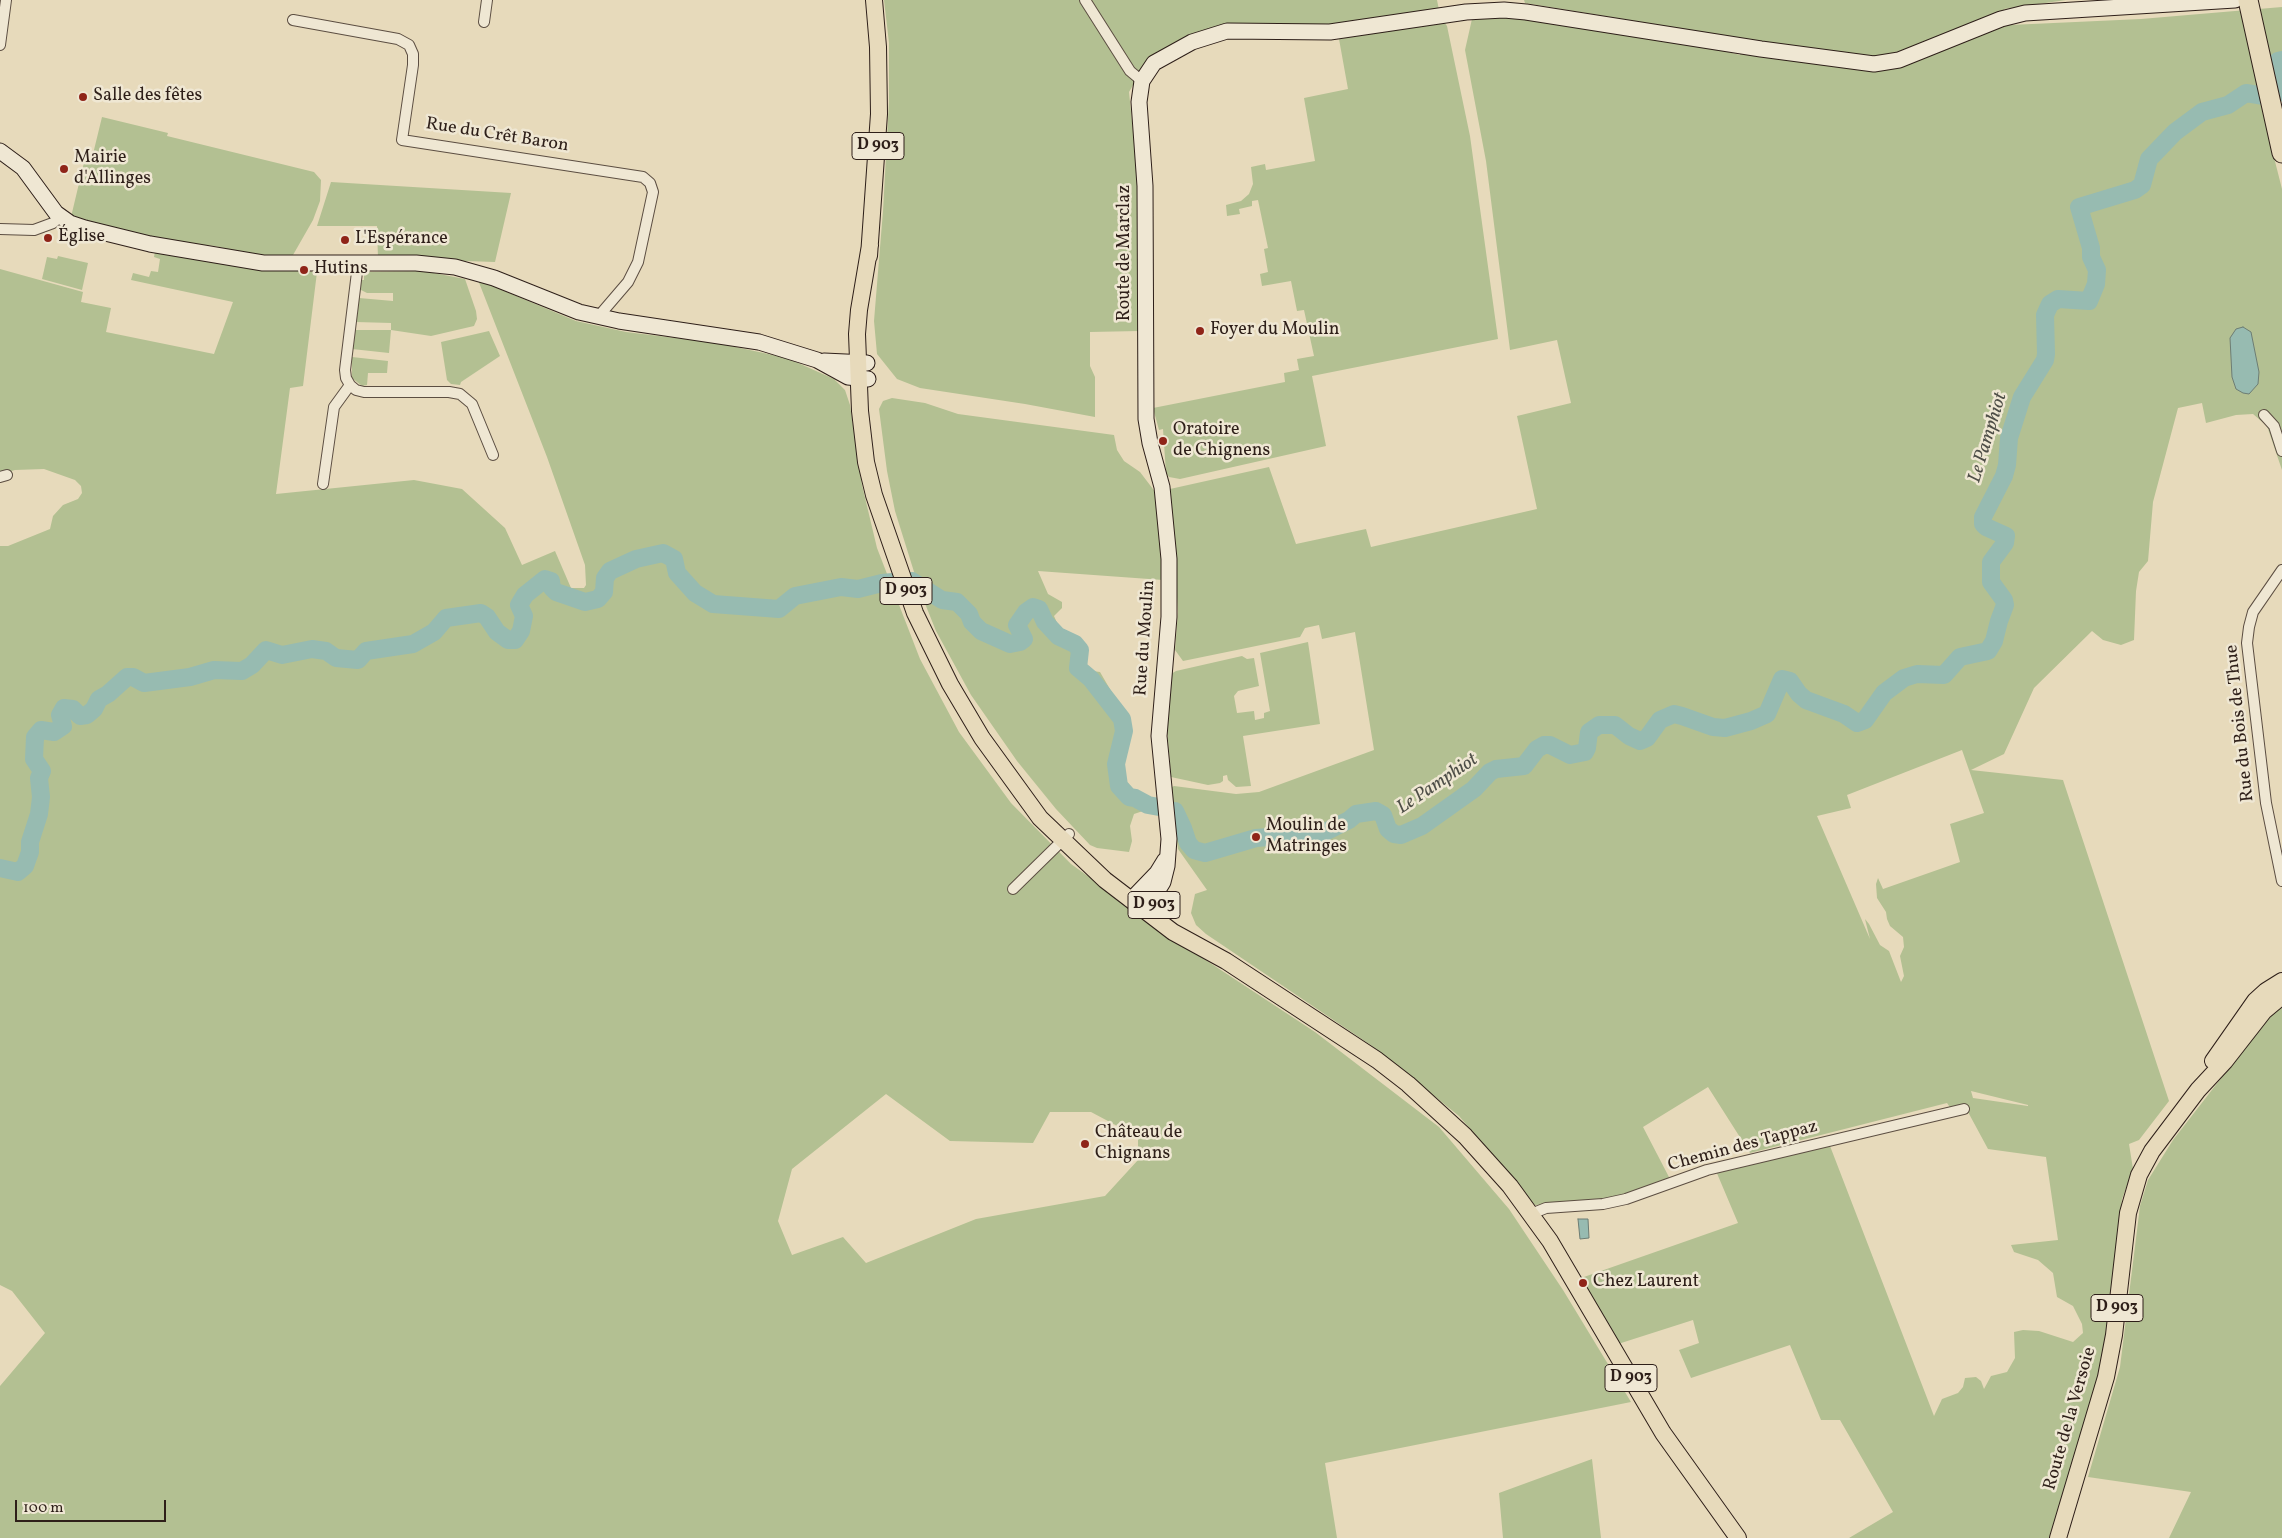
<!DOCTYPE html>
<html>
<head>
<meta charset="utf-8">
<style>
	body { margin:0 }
	#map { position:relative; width:2282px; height:1538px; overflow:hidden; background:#e7dabb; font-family:Vollkorn,serif }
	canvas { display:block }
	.scale { position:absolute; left:15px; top:1500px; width:151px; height:22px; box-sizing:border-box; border:2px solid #2e1f19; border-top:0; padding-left:6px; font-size:15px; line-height:18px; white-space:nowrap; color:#2e1f19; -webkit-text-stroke:4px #efe7d3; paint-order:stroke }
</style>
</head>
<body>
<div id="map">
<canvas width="2282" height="1538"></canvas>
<div class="scale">100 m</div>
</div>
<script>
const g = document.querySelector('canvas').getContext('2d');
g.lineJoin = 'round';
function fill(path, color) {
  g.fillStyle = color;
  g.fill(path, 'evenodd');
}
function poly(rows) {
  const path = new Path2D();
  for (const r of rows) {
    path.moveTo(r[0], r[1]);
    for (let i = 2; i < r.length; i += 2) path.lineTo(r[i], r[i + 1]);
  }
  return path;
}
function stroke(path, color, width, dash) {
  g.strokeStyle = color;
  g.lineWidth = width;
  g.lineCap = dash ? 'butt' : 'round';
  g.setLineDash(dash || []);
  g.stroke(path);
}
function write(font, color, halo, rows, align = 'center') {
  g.font = font + ' Vollkorn,serif';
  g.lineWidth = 5;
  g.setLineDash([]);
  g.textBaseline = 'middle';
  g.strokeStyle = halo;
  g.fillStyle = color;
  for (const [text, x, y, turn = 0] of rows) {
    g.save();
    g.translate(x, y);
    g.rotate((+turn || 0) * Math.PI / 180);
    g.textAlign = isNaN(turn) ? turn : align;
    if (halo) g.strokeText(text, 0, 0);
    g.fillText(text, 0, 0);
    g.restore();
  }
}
const green = poly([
	[884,0,1437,0,1439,10,1320,28,1231,26,1146,63,1129,92,1139,190,1139,331,1090,332,1090,366,1095,377,1095,417,1025,404,920,388,897,379,877,354,874,321,883,211,889,102,889,43],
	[1524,0,2066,0,2004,9,2010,25,2141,19,2282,7,2282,101,2261,106,2282,189,2282,470,2267,426,2253,414,2236,415,2206,423,2202,403,2178,408,2153,502,2148,561,2139,572,2136,591,2134,640,2121,645,2103,640,2092,631,2034,688,2004,754,1971,770,2063,780,2169,1101,2139,1140,2129,1144,2133,1169,2122,1199,2102,1368,2049,1538,1849,1538,1893,1512,1840,1420,1821,1420,1790,1345,1691,1378,1679,1350,1699,1343,1693,1320,1618,1344,1581,1278,1738,1223,1716,1171,1830,1146,1934,1416,1942,1399,1958,1393,1963,1387,1965,1378,1976,1377,1981,1381,1984,1389,1991,1376,2007,1372,2015,1358,2014,1332,2023,1330,2039,1331,2073,1342,2083,1333,2082,1324,2073,1306,2057,1297,2053,1273,2038,1260,2014,1252,2011,1245,2058,1240,2046,1157,1988,1149,1968,1112,1956,1116,1947,1103,1750,1153,1708,1087,1643,1127,1670,1179,1651,1187,1600,1200,1535,1205,1459,1116,1372,1046,1206,934,1196,925,1191,913,1195,894,1207,890,1178,849,1170,788,1174,786,1236,794,1259,792,1374,750,1355,632,1322,639,1319,625,1305,628,1300,637,1183,661,1175,650,1178,612,1170,489,1269,467,1296,544,1366,529,1371,547,1537,509,1517,416,1571,403,1557,340,1510,350,1486,161,1465,50,1472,19,1514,17,1720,50,1740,55,1739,38,1525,3],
	[1962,750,1984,813,1950,824,1960,862,1883,889,1878,878,1876,884,1877,898,1886,912,1887,919,1890,926,1903,937,1904,947,1900,956,1904,976,1901,982,1889,951,1880,945,1869,924,1865,919,1870,939,1817,816,1851,808,1847,795],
	[1971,1091,2028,1105,2028,1106,1973,1098],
	[1444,22,1447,26,1470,136,1498,339,1312,376,1326,446,1180,479,1169,477,1166,473,1163,429,1159,430,1153,408,1285,382,1284,373,1299,370,1297,359,1314,356,1304,310,1297,311,1291,281,1262,286,1260,274,1268,272,1264,249,1268,248,1258,200,1252,201,1252,206,1239,209,1240,214,1227,216,1226,205,1241,201,1249,194,1253,184,1251,167,1265,164,1266,170,1315,161,1304,98,1348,89,1339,39],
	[102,117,168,133,167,136,314,172,321,180,320,201,313,220,293,255,261,257,215,246,172,242,71,217,86,154,93,154],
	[331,182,511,193,495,262,378,258,377,226,317,226],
	[155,251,265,269,317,272,303,386,290,388,276,494,414,480,462,489,505,528,522,565,555,551,571,588,584,588,586,585,585,565,547,457,478,280,576,321,626,332,717,343,787,358,834,379,845,390,850,405,862,485,877,548,920,659,959,732,1011,803,1071,864,1195,953,1315,1032,1439,1127,1509,1209,1563,1290,1631,1402,1325,1463,1337,1538,0,1538,0,1386,45,1333,12,1291,0,1285,0,546,8,546,50,529,53,516,63,505,78,499,82,493,81,486,75,480,44,469,15,470,0,474,0,269,83,292,81,302,111,308,106,332,214,354,233,302,131,280,133,273,149,277,151,271,158,272,160,259,154,257],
	[886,1094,950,1141,1033,1143,1050,1112,1091,1112,1138,1137,1138,1160,1105,1196,976,1219,866,1263,843,1237,792,1255,778,1221,792,1169],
	[58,256,88,263,82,290,42,279,47,257,57,259],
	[423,271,465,279,476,311,477,319,474,326,431,336,391,330,389,353,352,349,355,330,391,330,391,323,356,322,359,298,393,301,393,293,367,293,359,289,360,280,364,280,364,272],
	[489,331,500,356,461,382,460,385,451,384,447,380,441,342],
	[352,357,388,361,387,373,368,373,367,385,362,386,352,378],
	[892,398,925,403,958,414,1114,435,1117,450,1124,461,1140,472,1156,493,1163,580,1038,571,1048,594,1062,602,1062,608,1054,616,1062,634,1077,637,1085,647,1085,670,1100,672,1128,720,1127,734,1120,750,1123,777,1137,794,1159,802,1160,809,1149,809,1134,814,1130,826,1132,841,1129,852,1097,848,1090,845,1056,809,1017,761,971,695,936,631,920,591,895,511,887,471,879,409,883,401],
	[1308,642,1320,724,1243,736,1251,786,1236,787,1228,780,1227,775,1223,776,1223,781,1220,783,1208,785,1171,777,1167,728,1171,674,1176,671,1242,656,1247,659,1254,658,1259,686,1238,691,1234,696,1237,713,1254,711,1255,720,1264,718,1264,713,1270,711,1260,653],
	[2282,1006,2282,1538,2169,1538,2191,1492,2088,1477,2120,1367,2140,1206,2148,1180,2173,1140,2271,1014],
	[1592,1459,1601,1538,1503,1538,1499,1493]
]);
const water = poly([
	[2243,327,2251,332,2259,372,2258,384,2249,394,2243,393,2236,389,2232,377,2230,338,2236,329,2243,327],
	[1578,1219,1588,1219,1589,1238,1580,1239,1578,1219]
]);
const river = poly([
	[912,581,942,600,957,602,969,614,972,622,981,631,1010,644,1020,642,1024,639,1017,625,1026,612,1033,607,1039,609,1045,622,1058,636,1075,644,1080,650,1078,668,1091,679,1122,719,1124,731,1116,764,1119,786,1129,797,1135,798,1148,805,1159,807],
	[1175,811,1183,828,1188,843,1194,850,1205,853,1256,838,1323,833,1349,820,1356,814,1376,811,1383,815,1388,829,1394,834,1401,835,1422,826,1474,789,1490,772,1496,769,1524,766,1537,749,1544,745,1550,745,1570,755,1585,752,1587,748,1589,732,1599,725,1615,725,1629,736,1640,741,1647,738,1660,720,1674,714,1682,716,1713,727,1725,728,1751,721,1767,714,1782,679,1790,681,1799,694,1806,700,1844,714,1857,723,1865,720,1884,693,1904,678,1917,674,1944,675,1960,657,1988,651,1994,641,1999,621,2005,605,2004,600,1991,582,1991,562,2005,543,2006,536,1986,527,1983,524,1983,517,2004,476,2007,465,2009,438,2022,397,2045,360,2046,354,2045,315,2050,304,2058,299,2089,301,2096,284,2097,270,2091,257,2091,248,2079,207,2135,190,2142,185,2149,159,2175,132,2202,112,2228,105,2246,93,2270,97,2275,95,2273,77,2278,61,2282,60],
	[0,868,18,872,25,866,30,852,30,842,39,814,41,797,39,778,42,771,34,759,35,737,41,730,54,732,63,726,60,715,64,708,73,709,80,716,87,715,94,709,99,699,108,694,127,677,133,677,144,683,190,677,214,670,242,671,252,665,266,650,282,655,312,649,326,651,336,658,358,660,366,651,413,644,434,632,446,618,481,613,487,617,497,632,508,640,515,640,521,631,524,616,519,605,525,595,545,579,551,581,552,588,556,592,585,602,598,599,604,592,605,578,610,571,636,559,663,553,674,559,677,573,695,593,713,604,779,609,795,596,841,587,858,589,882,583,893,582]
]);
const street = poly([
	[1085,0,1130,71,1142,81],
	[293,20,398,39,409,45,413,54,413,65,402,140,643,177,650,183,653,192,638,262,628,282,598,317],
	[484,22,487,0],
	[0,45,6,0],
	[0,229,34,230,53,223,60,217],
	[358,264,345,370,346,378,350,385,356,390,364,392,449,392,460,394,472,404,493,455],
	[2264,415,2274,426,2282,451],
	[0,477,7,475],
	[323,484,334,407,350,385],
	[2282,570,2253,612,2249,627,2247,643,2266,803,2282,881],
	[1013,889,1069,834],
	[1531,1214,1546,1208,1603,1204,1626,1199,1707,1170,1964,1109]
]);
const secondary = poly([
	[0,151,23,168,56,213,70,223,85,228,150,244,263,263,416,263,455,267,494,278,579,312,619,321,759,342,817,360,848,377,868,379],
	[824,361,867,363],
	[1131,900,1157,873,1165,860],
	[1145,911,1163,882,1167,866,1169,839,1159,736,1169,617,1169,559,1162,487,1150,443,1146,419,1145,186,1139,102,1142,81,1154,63,1192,42,1227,31,1330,32,1466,12,1504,10,1526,12,1761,49,1874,64,1899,60,2001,19,2025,13,2235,0]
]);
const primary = poly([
	[870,245,859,310,857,334,860,411,866,462,874,495,915,613,950,684,982,738,1040,818,1105,880,1173,932,1226,961,1377,1060,1408,1084,1465,1136,1510,1186,1550,1241,1663,1433,1738,1538],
	[869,256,879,114,878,47,874,0],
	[2213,1061,2255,1001,2266,991,2282,981],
	[2058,1538,2106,1377,2114,1335,2128,1213,2139,1175,2152,1151,2198,1090,2225,1061,2264,1011,2282,996]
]);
const highway = poly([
	[2248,0,2282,153]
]);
const markers = [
	[83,97,5,"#8f2418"],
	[64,169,5,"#8f2418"],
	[48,238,5,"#8f2418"],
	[345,240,5,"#8f2418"],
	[304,270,5,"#8f2418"],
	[1200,331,5,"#8f2418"],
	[1163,441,5,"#8f2418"],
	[1256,837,5,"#8f2418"],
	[1085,1144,5,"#8f2418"],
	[1583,1283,5,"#8f2418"]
];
const shields = [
	[878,146,52],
	[906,591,52],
	[1154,905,52],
	[2117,1308,52],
	[1631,1378,52]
];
const shieldNames = [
	["D 903",878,146],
	["D 903",906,591],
	["D 903",1154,905],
	["D 903",2117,1308],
	["D 903",1631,1378]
];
const poiNames = [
	["Salle des fêtes",93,97],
	["Mairie",74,159],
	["d'Allinges",74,180],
	["Église",58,238],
	["L'Espérance",355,240],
	["Hutins",314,270],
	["Foyer du Moulin",1210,331],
	["Oratoire",1173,431],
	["de Chignens",1173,452],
	["Moulin de",1266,827],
	["Matringes",1266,848],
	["Château de",1095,1134],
	["Chignans",1095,1155],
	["Chez Laurent",1593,1283]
];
const streetNames = [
	["Rue du Crêt Baron",497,136,9],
	["Route de Marclaz",1126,253,-90],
	["Rue du Moulin",1146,638,-86],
	["Rue du Bois de Thue",2241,723,-96],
	["Chemin des Tappaz",1743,1147,-15],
	["Route de la Versoie",2071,1419,-74]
];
const waterNames = [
	["Le Pamphiot",1989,438,-73],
	["Le Pamphiot",1438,785,-34]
];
fill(green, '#b3c092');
fill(water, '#97bbb1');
stroke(water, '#6d7d74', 1);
stroke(river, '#97bbb1', 18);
stroke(street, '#5c4e42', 12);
stroke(secondary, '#2e1f19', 17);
stroke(primary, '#2e1f19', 18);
stroke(highway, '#2e1f19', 21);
stroke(street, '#efe7d3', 10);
stroke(secondary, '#efe7d3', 15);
stroke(primary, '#e7dabb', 16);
stroke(highway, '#e7dabb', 19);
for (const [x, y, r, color] of markers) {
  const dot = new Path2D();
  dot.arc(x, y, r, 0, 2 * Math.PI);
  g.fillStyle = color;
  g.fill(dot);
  stroke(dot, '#efe7d3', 2);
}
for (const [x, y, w] of shields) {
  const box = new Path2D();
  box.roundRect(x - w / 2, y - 13.5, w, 27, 4);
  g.fillStyle = '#efe7d3';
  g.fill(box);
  stroke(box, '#2e1f19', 1);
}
write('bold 16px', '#2e1f19', null, shieldNames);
write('18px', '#2e1f19', '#efe7d3', poiNames, 'left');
write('18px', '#2e1f19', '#efe7d3', streetNames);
write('italic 19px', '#4e4e47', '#efe7d3', waterNames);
</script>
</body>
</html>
